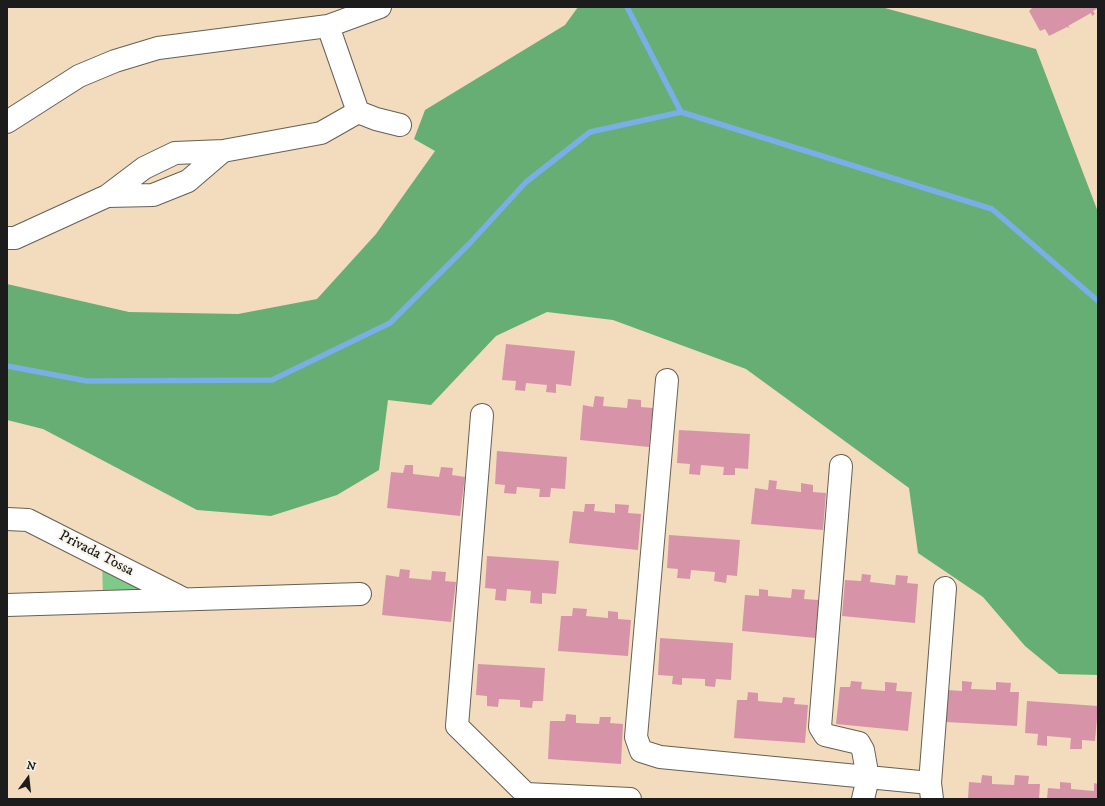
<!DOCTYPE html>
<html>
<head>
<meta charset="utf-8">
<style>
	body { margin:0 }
	#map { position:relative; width:1105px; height:806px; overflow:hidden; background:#f2dcbd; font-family:"IM FELL DW Pica",serif }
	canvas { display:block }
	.frame { position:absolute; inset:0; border:8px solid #1c1c1c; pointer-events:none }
	.north { position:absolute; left:8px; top:758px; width:40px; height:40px; -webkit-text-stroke:3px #f7f3e8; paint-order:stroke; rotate:15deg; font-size:11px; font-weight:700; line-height:16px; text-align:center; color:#1c1c1c }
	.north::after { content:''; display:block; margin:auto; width:14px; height:18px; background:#1c1c1c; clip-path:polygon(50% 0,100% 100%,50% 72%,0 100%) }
</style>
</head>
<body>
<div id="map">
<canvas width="1105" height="806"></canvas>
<div class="frame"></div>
<div class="north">N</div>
</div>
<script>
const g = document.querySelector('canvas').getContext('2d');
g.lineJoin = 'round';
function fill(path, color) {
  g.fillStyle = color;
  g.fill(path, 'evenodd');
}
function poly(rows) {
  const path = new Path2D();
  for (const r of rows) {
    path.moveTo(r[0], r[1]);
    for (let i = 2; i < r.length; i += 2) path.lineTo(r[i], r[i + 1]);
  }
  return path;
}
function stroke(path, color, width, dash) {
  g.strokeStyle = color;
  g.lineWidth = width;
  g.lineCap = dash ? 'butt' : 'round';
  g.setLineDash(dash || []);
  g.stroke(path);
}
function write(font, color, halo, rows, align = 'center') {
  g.font = font + ' "IM FELL DW Pica",serif';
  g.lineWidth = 4;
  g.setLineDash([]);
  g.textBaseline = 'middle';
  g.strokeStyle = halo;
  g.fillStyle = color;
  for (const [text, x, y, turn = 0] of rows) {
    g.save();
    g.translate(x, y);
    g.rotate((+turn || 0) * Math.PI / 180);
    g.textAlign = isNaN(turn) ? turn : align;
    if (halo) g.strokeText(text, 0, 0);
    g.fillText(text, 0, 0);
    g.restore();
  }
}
const green = poly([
	[102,557,183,598,103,601]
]);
const forest = poly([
	[578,7,881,7,1036,49,1098,212,1098,675,1059,674,1025,646,983,597,918,553,909,488,746,369,613,320,547,312,496,336,431,405,388,400,379,470,337,495,271,516,197,510,43,429,7,420,7,284,129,312,238,314,317,299,376,234,435,151,414,139,425,110,565,25]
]);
const stream = poly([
	[627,7,681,112],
	[7,366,87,381,272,380,390,323,470,243,526,182,590,132,681,112,992,209,1098,301]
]);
const building = poly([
	[1033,7,1098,7,1098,8,1093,11,1095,14,1092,16,1091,13,1068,26,1070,28,1067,27,1049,36,1045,29,1040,31,1029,11],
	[506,344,575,351,571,386,556,384,556,393,546,392,547,385,526,383,525,391,515,390,516,381,502,380],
	[595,396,604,397,603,406,627,408,628,399,641,400,641,407,653,408,649,447,580,440,583,405,593,407],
	[679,430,750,434,748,469,735,468,735,475,723,475,724,467,701,465,700,475,689,474,690,464,677,463],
	[497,451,567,457,565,489,551,488,550,497,539,497,540,489,517,487,516,494,504,493,505,485,495,484],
	[405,465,413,465,413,474,439,477,441,467,453,468,452,475,465,477,460,516,387,508,391,472,403,473],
	[769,480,777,481,776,489,801,492,801,483,813,485,813,492,826,493,823,530,751,524,755,488,768,490],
	[585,504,595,504,594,511,615,513,615,504,629,505,628,513,641,514,638,550,569,543,573,511,584,512],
	[669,535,740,540,737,576,727,575,726,583,714,581,715,572,691,570,690,579,677,578,678,569,667,568],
	[487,556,559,561,556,594,542,593,542,604,530,603,531,591,507,589,506,601,495,600,496,589,485,588],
	[400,569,410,570,409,578,431,580,432,571,446,572,445,581,456,582,451,622,382,615,386,575,399,577],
	[862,574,871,575,870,582,895,585,896,575,908,576,907,583,918,584,915,623,842,616,845,580,861,581],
	[759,589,768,590,768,596,791,598,792,589,805,590,804,599,819,600,816,638,742,631,745,595,759,596],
	[573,608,587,609,586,616,608,618,608,611,618,612,618,619,631,620,628,656,558,651,561,616,572,616],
	[660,638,733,643,731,680,716,679,715,687,705,686,705,679,682,678,682,685,672,684,673,676,658,675],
	[478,664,545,668,543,701,533,701,532,708,520,707,520,700,499,699,498,707,487,706,487,696,476,695],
	[851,681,862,682,861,689,885,691,885,682,897,683,896,691,912,692,908,731,836,724,840,687,850,687],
	[962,681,972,682,971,689,996,690,996,682,1011,683,1010,692,1019,692,1017,726,946,722,948,690,962,691],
	[748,692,758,693,758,701,782,703,783,697,795,698,794,704,808,705,805,743,734,738,737,700,747,700],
	[1027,701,1098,706,1095,741,1082,740,1082,749,1070,749,1071,738,1047,736,1047,746,1037,745,1038,734,1025,733],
	[566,714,576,715,576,723,599,724,600,717,611,717,610,723,623,724,621,764,548,759,550,721,565,721],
	[982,775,992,776,992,784,1014,785,1015,775,1029,776,1028,784,1040,784,1039,799,968,799,969,782,981,783],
	[1060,782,1071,783,1071,789,1094,791,1094,783,1098,784,1098,799,1047,799,1048,788,1060,789]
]);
const minor = poly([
	[328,26,358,112],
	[358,112,376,119,400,125],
	[7,122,79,76,115,61,158,48,328,26,380,7],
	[107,196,153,195,188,181,223,151],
	[7,238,15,238,107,196,144,168,175,153,223,151,321,133,358,112],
	[667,380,636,737,641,751,660,757,930,783],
	[482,415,457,726,526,794,630,799],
	[841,466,820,727,825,735,859,743,863,750,868,778,863,799],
	[7,519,28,520,182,598],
	[7,605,360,594],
	[932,799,930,783,945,588]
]);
const streetNames = [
	["Privada Tossa",96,554,27]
];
fill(green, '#7fca88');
fill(forest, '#67ae74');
stroke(stream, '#77afe6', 5.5);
fill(building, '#d794a9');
stroke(minor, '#675f54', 24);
stroke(minor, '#fff', 22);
write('15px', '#1c1c1c', '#f7f3e8', streetNames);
</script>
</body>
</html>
